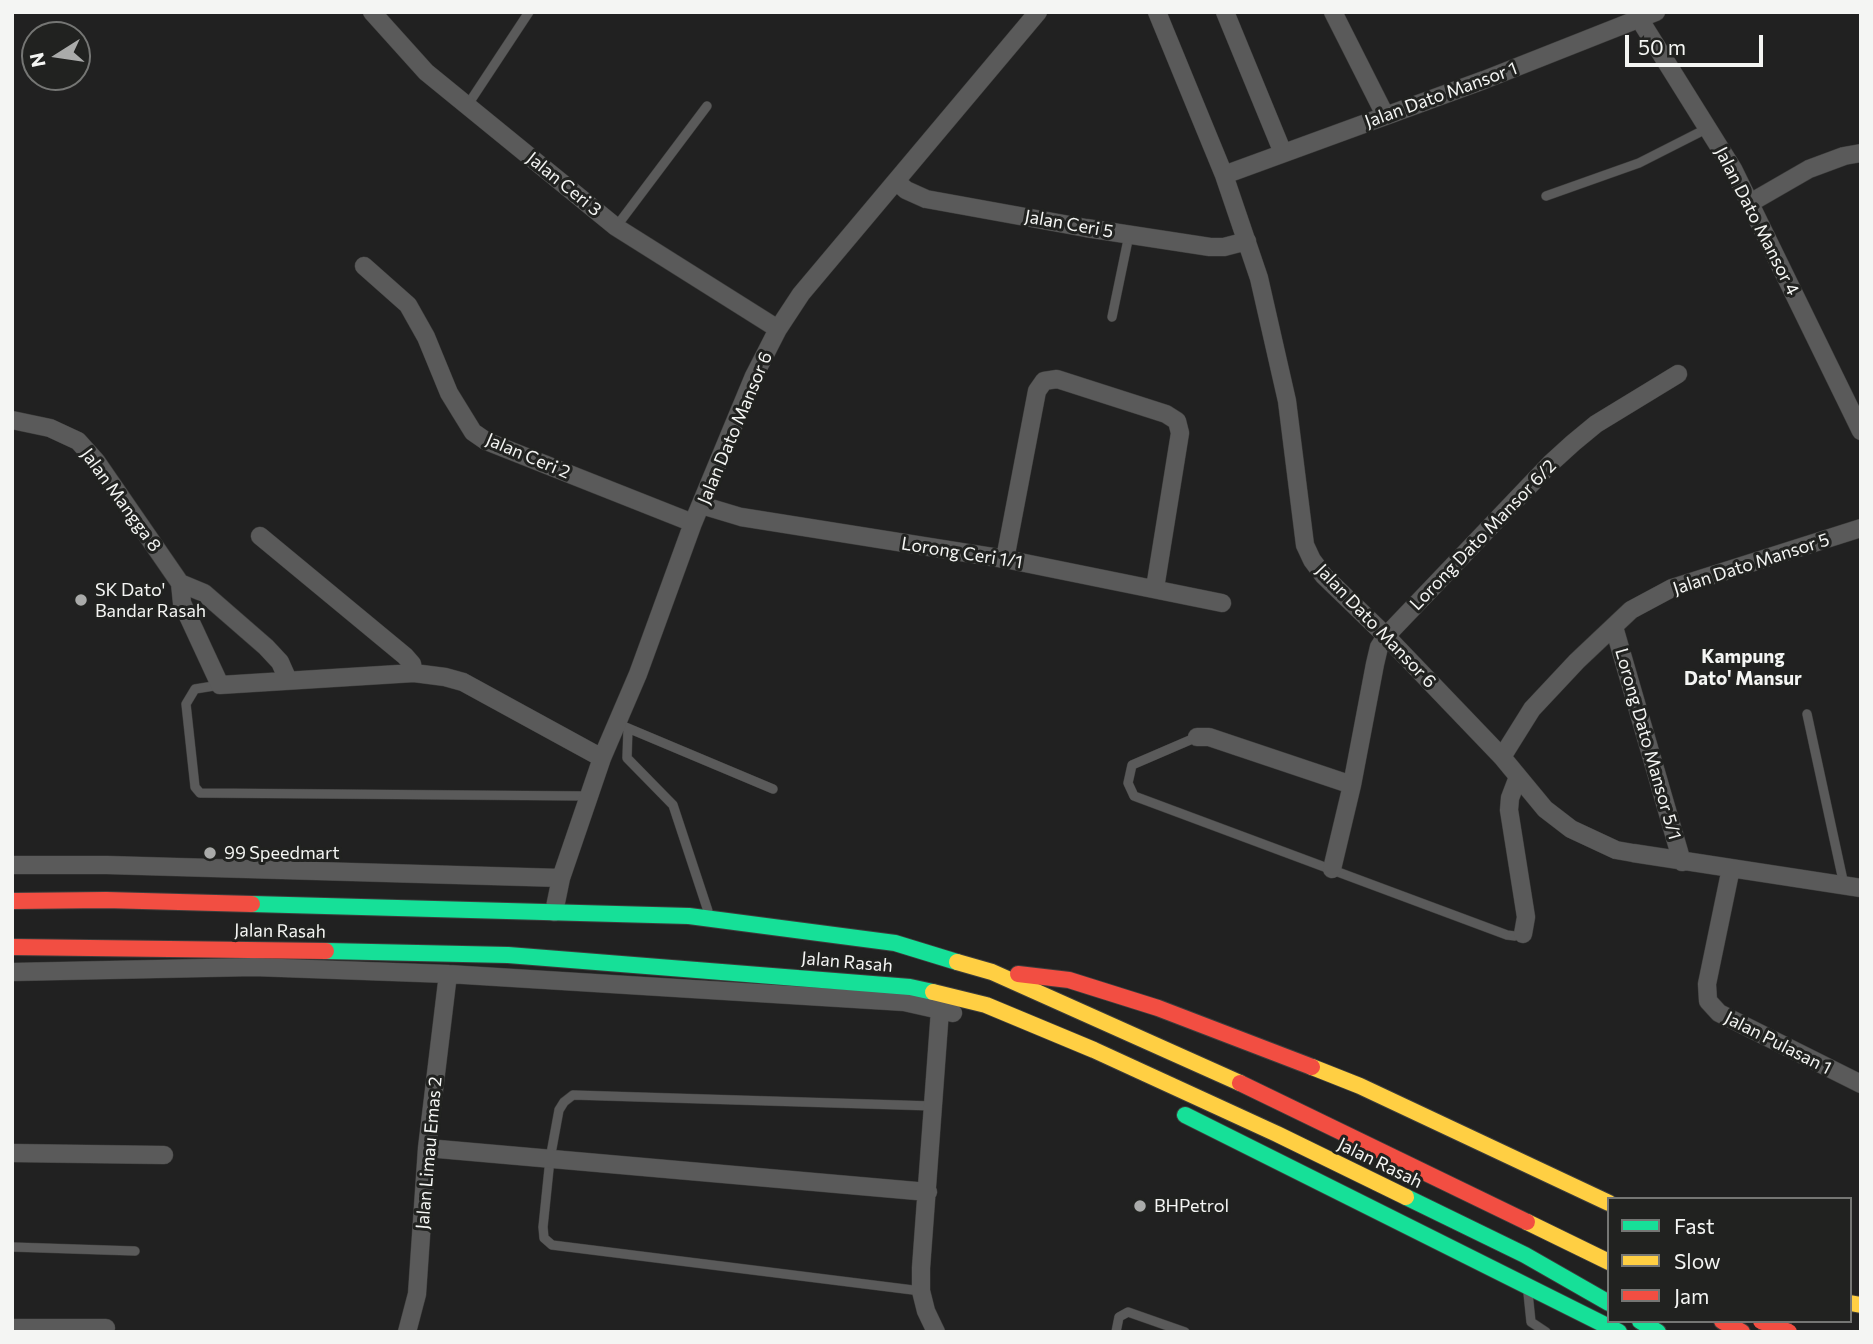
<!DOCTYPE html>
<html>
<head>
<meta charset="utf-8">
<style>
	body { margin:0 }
	#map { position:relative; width:1873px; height:1344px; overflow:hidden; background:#212121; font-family:Commissioner,sans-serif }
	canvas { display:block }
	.frame { position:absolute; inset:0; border:14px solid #f4f5f3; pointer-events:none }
	.legend { position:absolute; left:1607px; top:1197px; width:245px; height:126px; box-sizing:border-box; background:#212220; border:2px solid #757674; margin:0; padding:9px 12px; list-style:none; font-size:21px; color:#f4f5f3 }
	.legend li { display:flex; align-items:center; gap:14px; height:35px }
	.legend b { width:35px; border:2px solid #757674 }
	.north { position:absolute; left:21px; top:21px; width:70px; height:70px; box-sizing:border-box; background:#212220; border:2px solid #757674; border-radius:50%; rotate:258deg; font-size:19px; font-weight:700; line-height:28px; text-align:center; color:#f4f5f3 }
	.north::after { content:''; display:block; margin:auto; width:24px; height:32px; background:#aaabaa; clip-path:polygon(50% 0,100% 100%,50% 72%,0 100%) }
	.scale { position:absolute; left:1625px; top:35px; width:138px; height:32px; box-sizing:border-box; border:4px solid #f4f5f3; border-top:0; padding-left:9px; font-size:21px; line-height:24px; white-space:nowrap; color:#f4f5f3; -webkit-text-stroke:5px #212220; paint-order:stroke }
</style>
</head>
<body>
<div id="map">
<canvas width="1873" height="1344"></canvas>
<div class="frame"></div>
<ul class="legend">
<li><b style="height:9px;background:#16e098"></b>Fast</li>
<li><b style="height:9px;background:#ffcf43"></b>Slow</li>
<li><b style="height:9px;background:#f24e42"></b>Jam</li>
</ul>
<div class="north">N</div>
<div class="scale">50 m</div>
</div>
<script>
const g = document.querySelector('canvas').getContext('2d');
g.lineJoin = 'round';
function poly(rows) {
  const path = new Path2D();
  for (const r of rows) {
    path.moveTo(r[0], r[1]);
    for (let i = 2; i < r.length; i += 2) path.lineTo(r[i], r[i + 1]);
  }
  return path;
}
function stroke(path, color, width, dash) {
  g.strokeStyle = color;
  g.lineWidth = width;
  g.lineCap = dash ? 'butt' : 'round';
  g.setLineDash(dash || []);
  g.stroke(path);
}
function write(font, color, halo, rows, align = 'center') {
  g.font = font + ' Commissioner,sans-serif';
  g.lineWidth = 6;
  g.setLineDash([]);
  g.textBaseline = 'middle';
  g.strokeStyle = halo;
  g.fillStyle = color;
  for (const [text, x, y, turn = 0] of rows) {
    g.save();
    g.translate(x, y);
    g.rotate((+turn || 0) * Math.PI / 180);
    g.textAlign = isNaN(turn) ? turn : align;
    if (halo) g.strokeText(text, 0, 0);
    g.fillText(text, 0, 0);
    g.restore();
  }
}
const lane = poly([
	[467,106,529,12],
	[1546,196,1639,163,1708,128],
	[616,227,707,106],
	[1112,317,1129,235],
	[220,685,195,689,186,704,195,787,200,793,589,796],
	[1807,714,1844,885],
	[623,726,773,789],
	[628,728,627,758,673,805,708,911],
	[1197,737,1132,765,1128,783,1134,796,1507,935,1515,936,1523,934],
	[12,1247,135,1251],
	[921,1291,552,1245,544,1238,543,1227,550,1159,559,1110,564,1102,573,1095,933,1106],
	[1528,1293,1531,1322,1546,1332],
	[1116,1332,1119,1317,1128,1312,1185,1332]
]);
const street = poly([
	[372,12,426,72,616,227,778,329],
	[1157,12,1224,175,1259,278,1287,401,1305,545,1312,560,1324,576,1386,636,1502,757,1545,809,1571,829,1616,850,1633,853,1861,888],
	[1225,12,1283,153],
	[1333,12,1385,115],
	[1640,20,1733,169,1861,431],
	[1224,175,1484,80,1656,12],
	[896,181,906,190,926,199,1086,228,1210,247,1224,247,1247,241],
	[1750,203,1809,169,1844,156,1861,153],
	[364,266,408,305,426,337,449,393,473,432,486,441,693,523],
	[12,420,50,428,78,441,96,461,180,583],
	[701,505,741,517,1005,559,1222,603],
	[260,536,405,656,412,664,414,673],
	[1005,559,1037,391,1044,381,1057,379,1166,414,1177,421,1180,433,1155,588],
	[1614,627,1682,862],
	[288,680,280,662,266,647,204,593,180,583,182,603,220,685,414,673,445,677,463,682,602,758],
	[1197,737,1209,737,1352,785],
	[1502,757,1532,709,1577,661,1631,610,1672,588,1861,528],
	[1518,777,1510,798,1509,810,1526,917,1523,934],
	[12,865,107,865,561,878],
	[1731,868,1707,984,1708,1001,1719,1013,1861,1084],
	[1332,869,1352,785,1375,664,1379,647,1386,636,1551,463,1573,443,1596,424,1678,374],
	[554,912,561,878,602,758,638,674,693,523,754,376,778,329,801,294,1038,12],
	[12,972,254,967,448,974,904,1002,953,1013],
	[427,1148,928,1192],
	[12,1153,164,1155],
	[12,1328,106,1328],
	[407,1332,417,1294,427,1148,448,974],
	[936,1332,926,1311,921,1291,921,1268,940,1010]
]);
const fast = poly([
	[252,904,689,916,895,943,957,962],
	[326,951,508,955,910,987,933,992],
	[1185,1115,1619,1332],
	[1406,1197,1525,1255,1609,1303],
	[1640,1321,1658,1332]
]);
const slow = poly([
	[957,962,992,972,1240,1083],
	[933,992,986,1005,1094,1050,1277,1134,1406,1197],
	[1312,1067,1360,1086,1609,1203],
	[1527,1222,1609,1262],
	[1850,1303,1861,1305]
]);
const jam = poly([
	[12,901,106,900,252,904],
	[12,947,326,951],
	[1018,974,1069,980,1158,1008,1312,1067],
	[1240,1083,1527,1222],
	[1722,1321,1742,1332]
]);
const jamBridge = poly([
	[1761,1321,1789,1332]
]);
const markers = [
	[81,600,7,"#aaabaa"],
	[210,853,7,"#aaabaa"],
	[1140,1206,7,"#aaabaa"]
];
const streetNames = [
	["Jalan Dato Mansor 1",1441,95,-20],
	["Jalan Ceri 3",564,184,39],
	["Jalan Dato Mansor 4",1757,221,63],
	["Jalan Ceri 5",1069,224,10],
	["Jalan Dato Mansor 6",735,428,-67],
	["Jalan Ceri 2",528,456,23],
	["Jalan Mangga 8",121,500,54],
	["Lorong Dato Mansor 6/2",1483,535,-46],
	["Lorong Ceri 1/1",962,553,9],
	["Jalan Dato Mansor 5",1751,564,-18],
	["Jalan Dato Mansor 6",1376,626,46],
	["Lorong Dato Mansor 5/1",1648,744,74],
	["Jalan Rasah",280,931,1],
	["Jalan Rasah",847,962,5],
	["Jalan Pulasan 1",1778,1043,27],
	["Jalan Limau Emas 2",429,1153,-85],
	["Jalan Rasah",1380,1163,26]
];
const poiNames = [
	["SK Dato'",95,590],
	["Bandar Rasah",95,611],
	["99 Speedmart",224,853],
	["BHPetrol",1154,1206]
];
const neighbourhoodNames = [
	["Kampung",1743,657],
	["Dato' Mansur",1743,679]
];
stroke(lane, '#3d3d3c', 10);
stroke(street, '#3d3d3c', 19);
stroke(fast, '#3d3d3c', 18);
stroke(slow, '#3d3d3c', 18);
stroke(jam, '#3d3d3c', 18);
stroke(lane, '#5a5a5a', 9);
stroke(street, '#5a5a5a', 18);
stroke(fast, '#16e098', 16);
stroke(slow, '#ffcf43', 16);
stroke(jam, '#f24e42', 16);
stroke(jamBridge, '#3d3d3c', 18, []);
stroke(jamBridge, '#f24e42', 16);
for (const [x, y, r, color] of markers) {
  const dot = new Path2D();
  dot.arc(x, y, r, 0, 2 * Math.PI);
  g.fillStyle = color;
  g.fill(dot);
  stroke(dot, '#212220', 2.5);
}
write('18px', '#f4f5f3', '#212220', streetNames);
write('18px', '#f4f5f3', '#212220', poiNames, 'left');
write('bold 19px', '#f4f5f3', '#212220', neighbourhoodNames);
</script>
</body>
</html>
